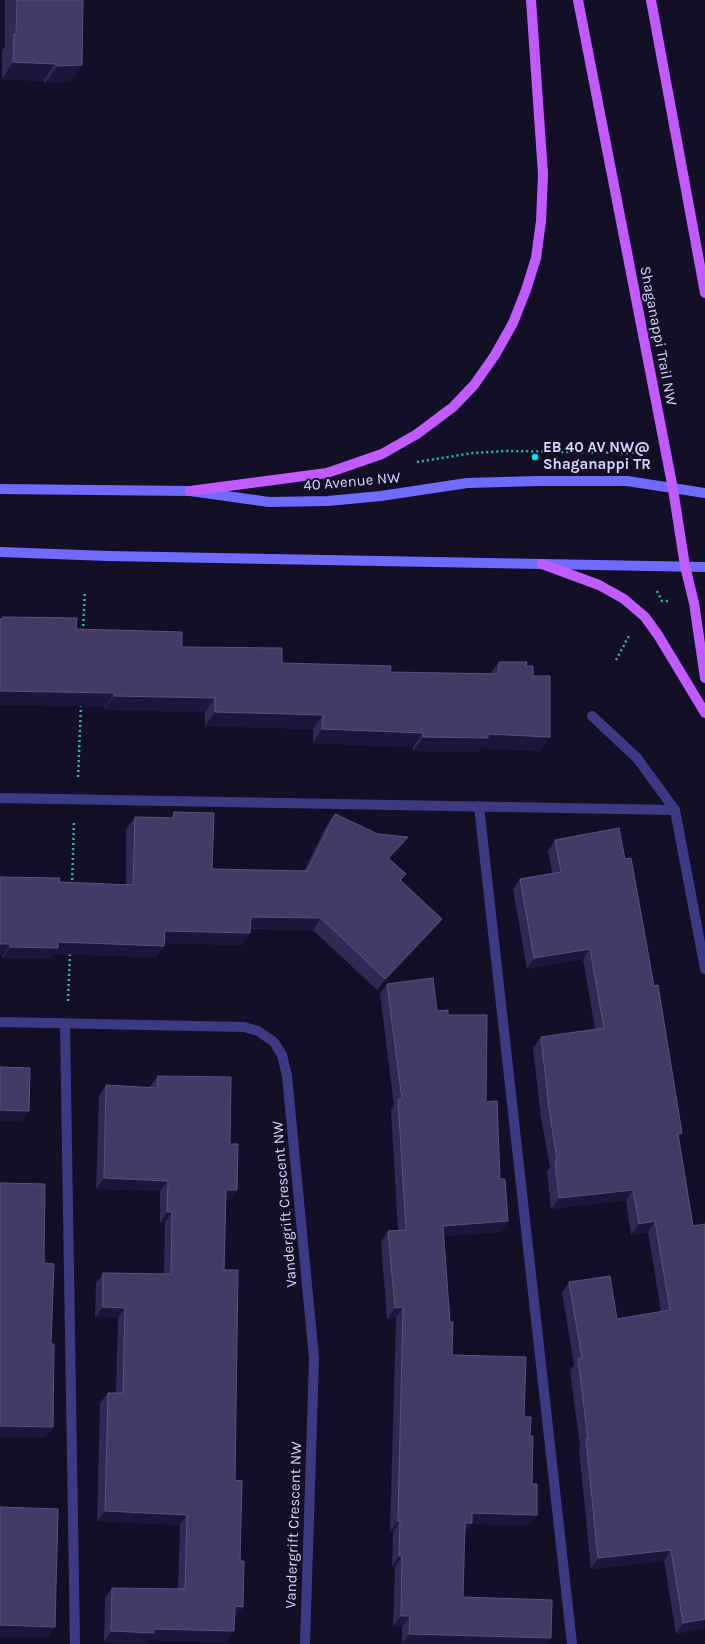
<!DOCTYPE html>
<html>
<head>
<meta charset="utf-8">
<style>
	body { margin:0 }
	canvas { display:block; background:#130f26 }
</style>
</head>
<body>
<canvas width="705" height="1644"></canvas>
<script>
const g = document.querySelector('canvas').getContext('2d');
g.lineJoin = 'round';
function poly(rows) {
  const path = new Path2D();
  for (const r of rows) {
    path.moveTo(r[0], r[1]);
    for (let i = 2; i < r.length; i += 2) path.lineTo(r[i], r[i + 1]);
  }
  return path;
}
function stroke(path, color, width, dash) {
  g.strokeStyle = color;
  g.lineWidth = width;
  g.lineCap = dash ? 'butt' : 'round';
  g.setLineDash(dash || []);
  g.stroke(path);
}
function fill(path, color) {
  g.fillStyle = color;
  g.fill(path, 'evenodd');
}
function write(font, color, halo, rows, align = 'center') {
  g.font = font + ' Karla,sans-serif';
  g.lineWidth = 4;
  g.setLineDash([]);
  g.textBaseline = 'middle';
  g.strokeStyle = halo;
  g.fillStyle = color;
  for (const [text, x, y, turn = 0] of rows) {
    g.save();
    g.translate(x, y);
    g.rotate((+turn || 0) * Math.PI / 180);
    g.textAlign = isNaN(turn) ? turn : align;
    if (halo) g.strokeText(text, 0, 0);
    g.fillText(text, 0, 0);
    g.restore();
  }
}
const path = poly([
	[417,462,473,453,507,451,630,453,641,451],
	[657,591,662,601,668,601],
	[83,631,85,591],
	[616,660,630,634],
	[78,777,81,704],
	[72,885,74,822],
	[68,1001,70,952]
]);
const lane = poly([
	[0,798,675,810],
	[479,806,572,1644],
	[65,1024,75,1644]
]);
const street = poly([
	[592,716,637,758,675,810,705,969],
	[0,1022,244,1027,258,1031,274,1042,282,1055,287,1076,314,1358,305,1644]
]);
const secondary = poly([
	[0,489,190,491,269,502,328,501,381,496,467,483,537,481,627,481,705,493],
	[0,552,108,556,705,567]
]);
const primary = poly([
	[578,0,673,489,685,566,694,603,705,678],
	[651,0,705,293],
	[190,491,327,473,382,454,417,434,453,407,474,385,495,355,513,323,526,290,536,258,541,221,543,174,531,0],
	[542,564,599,585,624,599,645,617,658,635,705,713]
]);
const wall = poly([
	[5,0,83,0,82,65,70,82,45,83,43,81,2,79,2,50,5,47],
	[3,617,282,663,390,672,490,674,499,662,526,666,533,676,550,737,540,751,481,748,478,752,413,751,413,747,313,743,313,729,205,726,205,712,104,710,105,707,2,619],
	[174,812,212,869,304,871,327,825,335,814,378,834,408,837,399,849,390,859,406,874,401,881,442,919,433,930,377,990,313,930,250,929,242,945,165,943,156,957,54,954,50,959,2,959,2,956,0,956,59,882,126,885,126,829,135,817,171,818],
	[555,840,678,1138,693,1226,705,1224,705,1628,676,1634,664,1561,591,1569,579,1449,580,1447,570,1370,574,1365,562,1293,569,1282,617,1319,661,1312,648,1232,631,1235,626,1200,551,1209,547,1171,550,1168,541,1118,533,1048,541,1037,595,1029,583,959,527,969,513,889,520,879,552,873,548,851],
	[387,984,437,1011,448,1015,486,1102,508,1221,501,1232,443,1236,452,1355,524,1417,530,1436,532,1484,537,1515,529,1525,471,1524,464,1534,463,1597,547,1644,402,1644,402,1627,393,1626,395,1567,392,1566,393,1532,390,1532,396,1318,387,1319,381,1242,388,1231,398,1231,391,1110,394,1106,380,994],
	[158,1076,230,1144,230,1200,226,1200,224,1270,235,1480,243,1607,236,1617,235,1617,227,1642,149,1640,146,1643,104,1642,105,1598,112,1588,178,1589,180,1525,97,1521,100,1403,108,1393,116,1393,118,1318,95,1318,96,1283,103,1273,164,1274,165,1223,160,1223,160,1191,96,1189,99,1096,106,1085,150,1088,150,1086]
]);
const shadedWall = poly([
	[13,62,55,64,43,81,2,79],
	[82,65,70,82,45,83,57,66],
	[0,691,114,693,105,707,0,705],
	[114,696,215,698,205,712,104,710],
	[215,712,323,715,313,729,205,726],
	[322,729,423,733,413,747,313,743],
	[488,734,550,737,540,751,481,748,478,752,413,751,423,737],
	[408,837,399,849,380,870,388,858],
	[406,874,398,886,400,880],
	[251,917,321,918,313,930,242,928],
	[442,919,433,930,377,990,385,979],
	[165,931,250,933,242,945,157,943],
	[58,942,164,946,156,957,54,954,50,959,2,959,10,947],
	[0,944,10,944,2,956,0,956],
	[590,949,583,959,527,969,534,958],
	[0,1110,29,1111,21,1122,0,1121],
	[682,1133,674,1143,678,1134],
	[104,1178,168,1181,160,1191,96,1189],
	[226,1190,237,1190,230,1200,218,1200],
	[633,1190,626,1200,551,1209,559,1198],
	[167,1212,172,1212,165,1223,160,1223],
	[508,1221,501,1232,435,1237,443,1226],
	[655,1221,648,1232,631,1235,639,1224],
	[103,1307,125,1308,118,1318,95,1318],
	[403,1307,396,1318,387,1319,395,1308],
	[0,1426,53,1427,45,1438,0,1438],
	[105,1511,187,1515,180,1525,97,1521],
	[472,1513,537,1515,529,1525,471,1524,464,1534,457,1534],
	[398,1521,400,1521,393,1532,390,1532],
	[671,1550,664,1561,591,1569,598,1558],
	[399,1556,402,1556,395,1567,392,1566],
	[235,1606,243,1607,236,1617,228,1617],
	[401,1616,410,1616,402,1627,393,1626],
	[705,1619,705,1628,676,1634,683,1623],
	[0,1625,55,1627,47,1638,0,1637],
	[154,1629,234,1631,227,1642,149,1640,146,1643,104,1642,111,1631],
	[409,1634,551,1638,547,1644,402,1644]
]);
const building = poly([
	[17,0,83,0,82,65,57,66,55,64,13,62,14,34,16,34,17,0],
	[3,617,77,618,76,629,182,632,182,647,282,648,282,663,391,666,390,672,498,674,499,662,527,662,526,666,533,666,533,676,550,676,550,737,488,734,488,738,423,737,423,733,322,729,323,715,215,712,215,698,114,696,114,693,0,691,0,619,3,619,3,617],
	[174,812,214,813,212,869,307,871,335,814,378,834,408,837,388,858,406,874,400,880,442,919,385,979,321,918,251,917,250,933,165,931,164,946,58,942,58,948,10,947,10,944,0,944,0,877,60,878,59,882,133,885,135,817,174,818,174,812],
	[619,828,625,859,631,858,654,986,658,985,682,1133,678,1134,693,1226,705,1224,705,1376,704,1376,705,1383,705,1619,683,1623,671,1550,598,1558,586,1439,588,1439,578,1359,582,1358,569,1282,610,1276,617,1319,670,1310,655,1221,639,1224,633,1190,559,1198,555,1161,557,1160,549,1108,541,1037,604,1028,590,949,534,958,520,879,561,872,555,840,619,828],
	[433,978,437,1011,448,1010,448,1015,487,1015,486,1102,497,1101,500,1179,505,1179,508,1221,443,1226,450,1322,453,1322,452,1355,526,1357,524,1417,531,1417,530,1436,533,1436,532,1484,537,1484,537,1515,472,1513,472,1523,465,1523,463,1597,552,1600,551,1638,409,1634,410,1616,401,1616,402,1556,399,1556,400,1521,398,1521,403,1307,395,1308,388,1231,406,1230,398,1100,402,1099,387,984,433,978],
	[0,1067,30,1068,29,1111,0,1110,0,1067],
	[158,1076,231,1077,230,1144,238,1144,237,1190,226,1190,224,1270,238,1270,235,1480,242,1481,240,1561,244,1561,243,1607,235,1606,234,1631,154,1629,154,1633,111,1631,112,1588,185,1589,187,1515,105,1511,108,1393,123,1393,125,1308,103,1307,103,1273,171,1274,172,1212,167,1212,168,1181,104,1178,106,1085,157,1088,158,1076],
	[0,1183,45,1184,44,1263,54,1264,51,1344,54,1344,53,1427,0,1426,0,1183],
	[0,1507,58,1509,55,1627,0,1625,0,1507]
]);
const markers = [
	[535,457,4,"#00e5ff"]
];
const streetNames = [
	["Shaganappi Trail NW",658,336,79],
	["40 Avenue NW",352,482,-5],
	["Vandergrift Crescent NW",285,1204,-95],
	["Vandergrift Crescent NW",294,1525,-88]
];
const poiNames = [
	["EB 40 AV NW@",543,448],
	["Shaganappi TR",543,465]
];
stroke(path, '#2fb8b0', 2.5, [2, 3]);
stroke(lane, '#3d3a85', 10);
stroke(street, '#3d3a85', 10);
stroke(secondary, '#6f6bff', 10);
stroke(primary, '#c25bff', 10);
fill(wall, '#312854');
fill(shadedWall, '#1d163a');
fill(building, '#433a66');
stroke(building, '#5a527e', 1);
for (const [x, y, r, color] of markers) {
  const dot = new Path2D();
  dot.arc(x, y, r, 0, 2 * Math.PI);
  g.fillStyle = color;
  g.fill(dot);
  stroke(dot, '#130f26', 1.5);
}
write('15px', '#d9d4ff', '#130f26', streetNames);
write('bold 15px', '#d9d4ff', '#130f26', poiNames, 'left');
</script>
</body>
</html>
